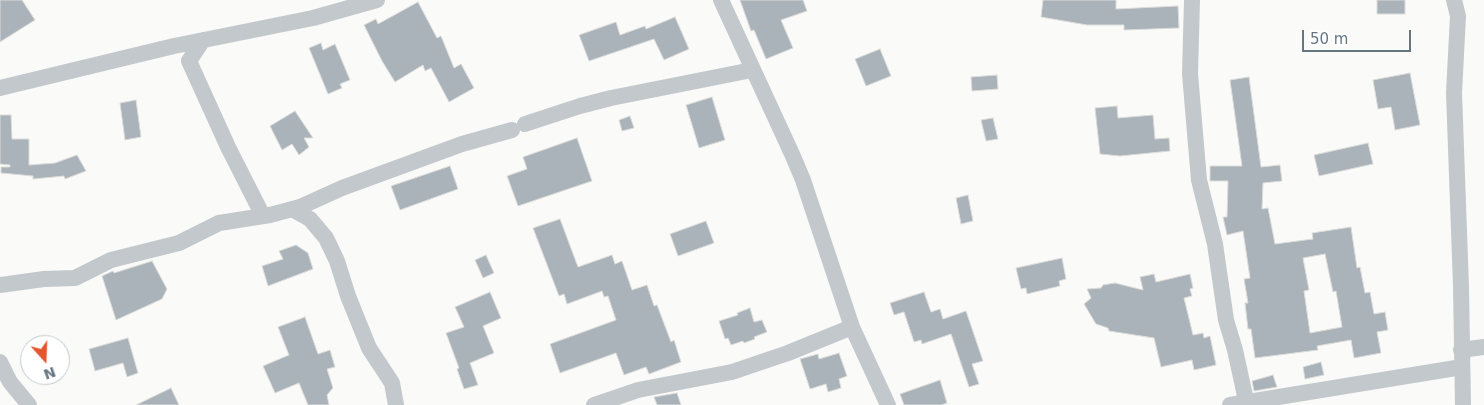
<!DOCTYPE html>
<html>
<head>
<meta charset="utf-8">
<style>
	body { margin:0 }
	#map { position:relative; width:1484px; height:405px; overflow:hidden; background:#fafaf8; font-family:"DejaVu Sans",sans-serif }
	canvas { display:block }
	.north { position:absolute; left:20px; top:335px; width:50px; height:50px; box-sizing:border-box; background:#fff; border:1px solid #c1c8cd; border-radius:50%; rotate:160deg; font-size:14px; font-weight:700; line-height:20px; text-align:center; color:#657683 }
	.north::after { content:''; display:block; margin:auto; width:18px; height:22px; background:#e4572e; clip-path:polygon(50% 0,100% 100%,50% 72%,0 100%) }
	.scale { position:absolute; left:1302px; top:30px; width:109px; height:22px; box-sizing:border-box; border:2px solid #657683; border-top:0; padding-left:6px; font-size:15px; line-height:18px; white-space:nowrap; color:#657683; -webkit-text-stroke:4px #fff; paint-order:stroke }
</style>
</head>
<body>
<div id="map">
<canvas width="1484" height="405"></canvas>
<div class="north">N</div>
<div class="scale">50 m</div>
</div>
<script>
const g = document.querySelector('canvas').getContext('2d');
g.lineJoin = 'round';
function fill(path, color) {
  g.fillStyle = color;
  g.fill(path, 'evenodd');
}
function poly(rows) {
  const path = new Path2D();
  for (const r of rows) {
    path.moveTo(r[0], r[1]);
    for (let i = 2; i < r.length; i += 2) path.lineTo(r[i], r[i + 1]);
  }
  return path;
}
function stroke(path, color, width, dash) {
  g.strokeStyle = color;
  g.lineWidth = width;
  g.lineCap = dash ? 'butt' : 'round';
  g.setLineDash(dash || []);
  g.stroke(path);
}
const building = poly([
	[0,0,22,0,35,20,0,42,0,0],
	[740,0,803,0,807,11,781,20,793,48,766,59,754,30,751,31,740,0],
	[1043,0,1116,0,1116,9,1178,6,1179,28,1124,30,1124,25,1087,25,1041,17,1043,0],
	[1377,0,1405,0,1405,14,1377,14,1377,0],
	[418,2,437,38,441,36,454,68,461,64,474,88,449,102,431,68,425,71,423,65,395,82,382,61,364,25,376,19,378,24,418,2],
	[675,17,689,49,664,60,654,39,589,61,579,35,616,22,620,35,645,26,646,29,675,17],
	[321,43,323,50,335,44,350,80,340,84,342,88,328,94,309,48,321,43],
	[880,49,891,76,866,86,855,59,880,49],
	[1410,73,1420,125,1395,130,1391,107,1378,109,1373,80,1410,73],
	[997,75,998,89,972,91,971,77,997,75],
	[1249,77,1261,167,1280,165,1282,181,1263,183,1262,209,1268,208,1275,244,1313,239,1312,233,1351,227,1357,268,1360,267,1365,293,1370,292,1374,314,1385,312,1388,330,1377,332,1381,353,1354,358,1351,340,1317,346,1318,350,1255,358,1251,329,1248,329,1245,303,1248,303,1244,279,1250,278,1243,231,1227,235,1223,217,1227,217,1228,181,1210,181,1210,166,1242,166,1230,80,1249,77],
	[1325,254,1333,292,1336,291,1342,327,1310,333,1304,291,1309,290,1303,258,1325,254],
	[712,97,725,140,699,148,686,105,712,97],
	[136,100,141,137,125,140,120,103,136,100],
	[1117,106,1118,118,1153,115,1155,139,1169,138,1170,151,1120,156,1100,154,1095,108,1117,106],
	[295,111,313,138,304,138,309,147,299,155,292,144,282,150,270,126,295,111],
	[0,115,11,115,12,139,29,139,29,165,55,163,77,155,86,171,65,179,64,176,33,179,33,176,1,173,1,167,10,167,10,165,0,164,0,115],
	[630,116,634,128,622,131,619,120,630,116],
	[993,118,998,139,986,141,981,120,993,118],
	[577,138,592,181,518,206,507,176,527,169,523,157,577,138],
	[1368,143,1373,164,1319,176,1314,155,1368,143],
	[450,166,458,189,400,210,391,186,450,166],
	[968,195,973,221,961,224,956,198,968,195],
	[560,219,578,267,612,255,615,264,622,261,632,290,647,285,654,306,657,305,671,342,674,340,681,362,649,374,646,367,624,375,616,353,560,373,550,344,616,320,608,296,604,297,602,291,567,304,564,294,559,296,533,228,560,219],
	[706,221,714,243,678,256,670,234,706,221],
	[296,245,308,253,313,269,268,286,262,266,283,259,279,251,296,245],
	[486,255,494,273,483,278,475,260,486,255],
	[1062,258,1066,279,1059,281,1060,286,1027,294,1026,288,1021,289,1016,268,1062,258],
	[152,261,167,289,162,299,116,320,102,276,113,271,114,273,152,261],
	[1154,274,1156,282,1190,274,1193,288,1190,289,1192,296,1184,298,1193,335,1203,333,1204,338,1210,336,1216,365,1194,370,1192,360,1161,367,1154,338,1109,331,1108,328,1096,324,1084,304,1091,298,1087,289,1101,288,1103,285,1115,283,1143,290,1140,277,1154,274],
	[490,292,501,318,483,326,494,353,470,363,478,385,464,389,457,369,459,368,446,333,464,327,455,307,490,292],
	[924,292,931,312,940,309,943,319,966,311,983,361,972,364,979,384,969,387,951,334,922,344,921,340,914,342,904,312,894,315,890,303,924,292],
	[750,308,754,322,762,320,767,332,754,337,755,339,744,343,743,341,731,345,728,338,725,339,719,321,738,315,737,313,750,308],
	[305,317,318,354,330,350,335,367,327,369,333,388,327,395,329,405,308,405,299,383,275,393,263,366,289,355,278,327,305,317],
	[128,338,138,373,127,377,123,363,95,371,89,349,128,338],
	[839,353,847,376,839,379,841,388,828,392,826,384,810,389,800,359,818,354,819,359,839,353],
	[1321,362,1324,375,1305,379,1303,367,1321,362],
	[1273,375,1277,387,1254,391,1252,381,1273,375],
	[940,380,947,403,941,405,904,405,900,394,940,380],
	[171,388,179,405,136,405,171,388],
	[677,393,681,405,657,405,654,397,677,393]
]);
const minor = poly([
	[721,0,792,154,803,180,852,327,888,405],
	[1192,0,1190,74,1199,180,1215,244,1226,320,1235,350,1247,405],
	[1454,0,1458,16,1454,93,1461,286,1463,405],
	[203,40,189,61,228,147,263,216],
	[0,88,174,46,313,18,377,0],
	[525,124,580,106,611,98,752,70],
	[292,209,310,219,326,238,337,261,348,296,369,348,392,383,396,405],
	[0,285,44,279,75,278,111,260,179,243,219,223,270,215,300,207,342,188,462,144,512,130],
	[1461,350,1484,347],
	[0,362,10,382,29,405],
	[594,405,638,390,732,372,788,353,852,327],
	[1230,405,1462,367]
]);
fill(building, '#aab3b9');
stroke(building, '#dcdcda', 1);
stroke(minor, '#c3c8cc', 16);
</script>
</body>
</html>
